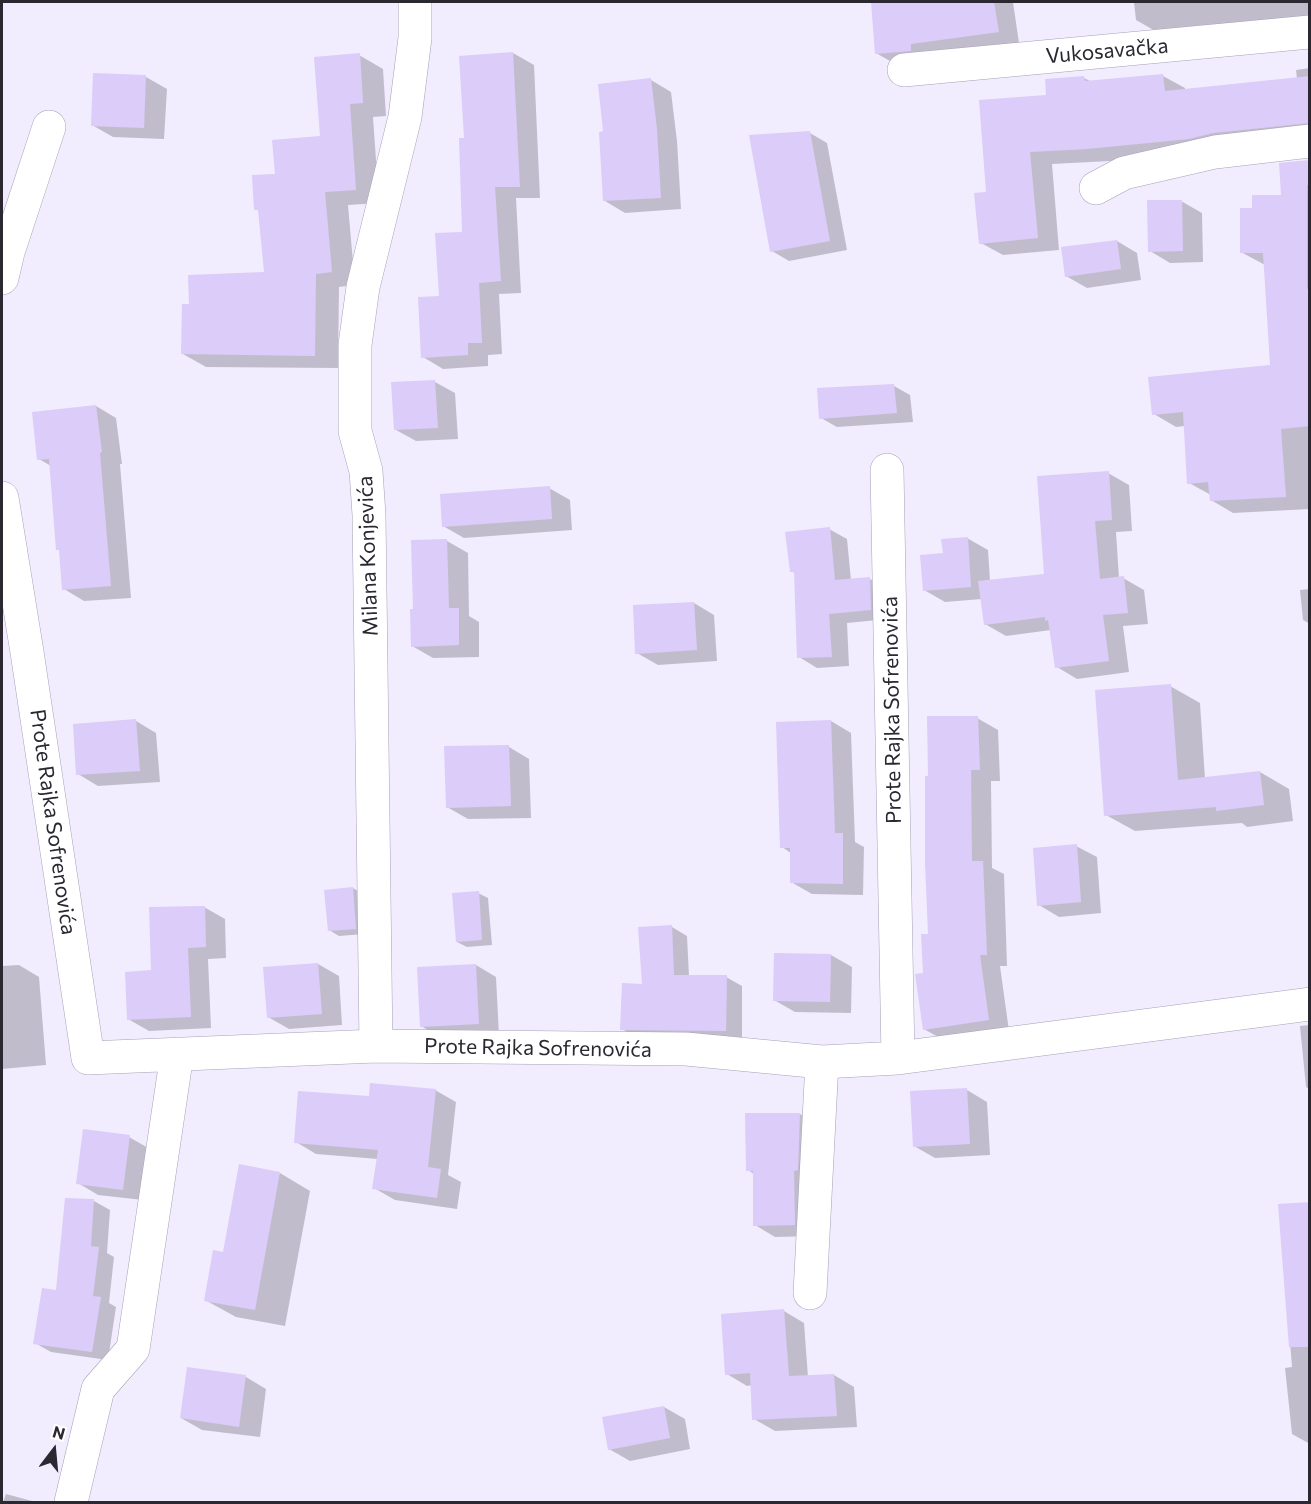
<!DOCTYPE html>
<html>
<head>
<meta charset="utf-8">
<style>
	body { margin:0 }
	#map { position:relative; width:1311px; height:1504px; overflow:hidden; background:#f2ecff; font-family:Commissioner,sans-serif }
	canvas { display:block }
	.frame { position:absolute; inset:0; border:3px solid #2b2831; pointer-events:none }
	.north { position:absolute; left:24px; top:1420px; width:60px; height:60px; -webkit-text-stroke:4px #fff; paint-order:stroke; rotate:16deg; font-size:16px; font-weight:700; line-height:24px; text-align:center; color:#2b2831 }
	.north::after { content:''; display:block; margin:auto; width:21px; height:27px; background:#2b2831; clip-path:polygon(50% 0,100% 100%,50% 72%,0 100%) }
</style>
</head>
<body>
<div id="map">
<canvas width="1311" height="1504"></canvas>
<div class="frame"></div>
<div class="north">N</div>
</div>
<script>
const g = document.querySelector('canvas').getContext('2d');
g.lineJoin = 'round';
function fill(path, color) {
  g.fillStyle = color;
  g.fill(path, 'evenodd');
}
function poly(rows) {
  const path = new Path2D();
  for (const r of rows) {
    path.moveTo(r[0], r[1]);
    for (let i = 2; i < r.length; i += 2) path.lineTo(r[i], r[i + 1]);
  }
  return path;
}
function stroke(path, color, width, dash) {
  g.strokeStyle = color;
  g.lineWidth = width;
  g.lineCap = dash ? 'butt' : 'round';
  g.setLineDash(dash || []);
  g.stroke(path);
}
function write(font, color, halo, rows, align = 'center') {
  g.font = font + ' Commissioner,sans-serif';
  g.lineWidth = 4.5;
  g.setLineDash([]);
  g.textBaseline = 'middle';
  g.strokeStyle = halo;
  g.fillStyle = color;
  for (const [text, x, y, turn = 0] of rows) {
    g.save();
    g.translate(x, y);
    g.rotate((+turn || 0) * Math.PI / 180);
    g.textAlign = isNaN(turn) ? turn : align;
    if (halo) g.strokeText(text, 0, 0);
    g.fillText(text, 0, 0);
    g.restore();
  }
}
const shadow = poly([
	[872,2,1013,2,1019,43,897,65,876,53],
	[1134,2,1310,2,1310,26,1157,32,1136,20],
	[513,53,534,65,540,198,516,198,521,293,499,294,502,354,488,355,488,366,443,369,423,357,440,297,463,233,466,139,460,57],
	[359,55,383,69,386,116,373,117,379,203,348,205,355,285,339,287,338,368,206,367,183,354,190,305,265,274,259,211,256,209,276,175,322,138],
	[1310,68,1310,137,1212,151,1110,161,1052,164,1059,250,1003,255,981,243,987,194,1048,96,1084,78,1092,82,1163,76,1185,88,1185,91,1297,79,1296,70],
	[95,75,146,77,167,89,164,139,113,137,92,125],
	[651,80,671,92,677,141,681,209,625,213,605,201,604,133],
	[810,133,827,143,847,250,789,261,772,251],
	[1310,161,1310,509,1233,513,1211,500,1211,495,1189,483,1185,426,1176,427,1154,414,1272,366,1265,265,1241,252,1253,210,1282,197],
	[1181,201,1202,213,1203,262,1170,263,1150,251],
	[1117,241,1137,253,1141,280,1087,288,1066,276],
	[435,382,455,393,458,439,416,441,396,430],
	[894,386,910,395,913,422,837,427,821,418],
	[96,406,116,418,122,464,120,464,131,598,84,601,64,589,60,551,58,549,51,466,39,459],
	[1108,473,1129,485,1132,531,1116,532,1119,578,1123,578,1144,590,1148,624,1123,626,1129,672,1077,679,1057,667,1051,630,1006,636,985,624,982,599,945,602,924,590,944,554,967,538,988,550,990,581,1045,575],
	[549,488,570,500,572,530,464,538,443,526],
	[829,529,847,539,851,580,870,579,888,589,888,619,847,623,849,666,817,668,799,657,795,573,791,571],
	[447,541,468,553,469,616,479,622,479,657,433,658,412,646,415,610],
	[1310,589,1310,624,1303,620,1300,590],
	[694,603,714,615,717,661,658,665,637,653],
	[1170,686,1200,703,1205,779,1260,772,1289,789,1293,821,1247,827,1242,823,1135,831,1106,815],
	[977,718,998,730,1000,781,991,781,992,868,1004,874,1007,966,1000,966,1009,1031,945,1041,924,1029,925,974,929,935,929,777],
	[136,721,156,733,160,782,98,786,78,774],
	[831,721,851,733,855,842,864,847,863,895,812,894,791,882,791,853,782,847],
	[509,747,529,759,531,818,468,819,447,807],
	[1076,846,1097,857,1101,913,1059,917,1039,905],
	[353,888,363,894,365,934,339,936,329,930],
	[478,893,488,898,492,945,467,947,457,942],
	[204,907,225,919,226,958,208,959,211,1028,149,1031,128,1019,153,972],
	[672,927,687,936,689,976,726,977,742,986,742,1040,637,1038,622,1029],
	[831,955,852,967,851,1013,795,1012,774,1000],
	[318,964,339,976,342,1025,289,1029,268,1017],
	[19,965,39,977,46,1065,2,1069,2,966],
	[476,965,496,977,499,1035,442,1038,421,1026],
	[1310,1025,1310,1090,1306,1087,1300,1026],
	[435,1090,456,1102,448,1175,461,1182,457,1209,395,1200,374,1188,378,1159,316,1154,296,1142,370,1098],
	[967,1090,987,1102,990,1155,935,1158,914,1146],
	[800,1114,820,1126,815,1236,775,1237,755,1225,754,1174,748,1170],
	[129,1137,150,1149,143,1200,98,1195,78,1183],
	[280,1173,310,1191,285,1326,236,1317,205,1300,224,1254],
	[94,1201,110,1210,107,1253,114,1257,109,1303,116,1307,108,1360,51,1352,35,1343],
	[1310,1203,1310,1444,1292,1434,1285,1368,1292,1367,1279,1206],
	[784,1311,804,1323,808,1377,834,1375,854,1387,857,1427,775,1431,754,1419,752,1385,747,1386,727,1374],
	[188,1368,246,1377,266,1389,260,1437,202,1430,181,1418],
	[664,1407,685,1419,690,1449,630,1461,609,1449],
	[6,1494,36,1502,3,1502]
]);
const building = poly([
	[871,2,994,2,999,32,911,44,911,51,875,54],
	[513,52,520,187,495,187,501,281,479,283,482,343,468,343,468,355,421,358,418,297,439,296,435,233,462,232,459,138,464,138,459,56],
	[360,53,363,103,350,104,356,190,325,192,332,272,316,274,315,356,181,354,182,304,189,304,188,275,264,272,258,210,254,210,252,175,275,174,272,140,320,136,314,57],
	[93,73,146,75,144,128,91,126],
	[1163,74,1165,91,1310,76,1310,123,1213,133,1189,139,1087,149,1030,152,1038,238,979,244,974,193,986,192,979,100,1046,95,1045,79,1084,76,1085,81],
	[651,78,657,129,661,198,603,201,599,132,603,131,598,84],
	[810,131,830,241,770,252,749,135],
	[1310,160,1310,185,1307,185,1307,289,1310,288,1310,426,1281,429,1286,497,1210,501,1208,482,1187,484,1183,412,1152,415,1148,377,1270,365,1263,253,1240,253,1240,208,1252,208,1252,195,1281,195,1279,163],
	[1147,200,1182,200,1183,251,1148,252],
	[1117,240,1121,269,1065,277,1061,247],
	[435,380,438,428,394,430,391,382],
	[894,384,897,413,819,419,817,388],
	[96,405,102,452,100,453,111,586,62,590,59,550,56,550,49,459,37,460,32,412],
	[1109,471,1112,520,1095,521,1100,579,1124,576,1128,613,1103,615,1109,661,1055,668,1048,620,1045,621,1045,617,984,625,978,581,1044,574,1037,476],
	[550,486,552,519,442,527,440,494],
	[830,527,835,580,870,577,871,610,829,614,832,657,797,658,794,572,790,572,785,532],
	[968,537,971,587,923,591,920,555,943,553,941,539],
	[447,539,449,608,459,608,459,645,411,647,410,609,413,609,411,540],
	[694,602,697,650,635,654,633,605],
	[1171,684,1178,780,1260,771,1264,805,1216,811,1216,807,1104,816,1095,690],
	[927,716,978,716,980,770,971,770,972,861,983,861,987,955,980,955,989,1020,923,1030,915,974,923,973,921,934,928,934,925,863,925,776,928,776],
	[136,719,140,771,76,775,73,724],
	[831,720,835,833,843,833,843,884,790,883,790,848,780,848,776,722],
	[509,745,511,806,446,808,444,746],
	[1077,844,1081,902,1037,906,1033,848],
	[353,887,356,929,328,931,324,890],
	[479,891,482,940,456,942,452,893],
	[205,906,206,947,188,948,191,1017,127,1020,125,972,151,970,149,907],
	[672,925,674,975,727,975,726,1031,620,1030,622,983,642,984,638,927],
	[774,953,831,954,830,1002,773,1001],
	[318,963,322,1014,267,1018,263,967],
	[476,964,479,1024,420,1027,417,967],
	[370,1083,436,1089,428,1167,441,1169,437,1198,372,1189,378,1150,294,1143,298,1091,369,1096],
	[967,1088,970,1144,913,1147,910,1091],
	[745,1113,800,1113,798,1170,794,1171,795,1225,753,1226,753,1171,746,1171],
	[83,1129,130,1135,123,1190,76,1184],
	[239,1164,280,1172,255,1310,204,1301,213,1250,223,1252],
	[65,1198,94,1199,91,1246,99,1247,93,1296,101,1297,92,1352,33,1344,42,1288,56,1290],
	[1310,1202,1310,1347,1289,1347,1278,1204],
	[784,1309,789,1376,834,1374,837,1416,752,1420,750,1373,725,1375,721,1314],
	[187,1367,246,1375,239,1427,180,1418],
	[664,1406,670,1438,608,1450,602,1417]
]);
const street = poly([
	[904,70,1310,32],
	[1096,188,1124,173,1215,152,1310,141],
	[2,278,8,252,49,127],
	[887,470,898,1058],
	[2,498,27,652,88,1058,376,1046,686,1049,822,1062,898,1058,1310,1004],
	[376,1046,369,515,366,471,355,431,355,345,363,287,405,117,415,38,415,2],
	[810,1293,822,1062],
	[71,1502,98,1389,133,1349,177,1054]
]);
const streetNames = [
	["Vukosavačka",1107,51,-5],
	["Milana Konjevića",368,556,-92],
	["Prote Rajka Sofrenovića",892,710,-91],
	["Prote Rajka Sofrenovića",53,822,82],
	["Prote Rajka Sofrenovića",538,1048,1]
];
fill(shadow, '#0003');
fill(building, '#dbccf9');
stroke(street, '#a7a0b6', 34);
stroke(street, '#fff', 33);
write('21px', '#2b2831', '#fff', streetNames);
</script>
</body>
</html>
